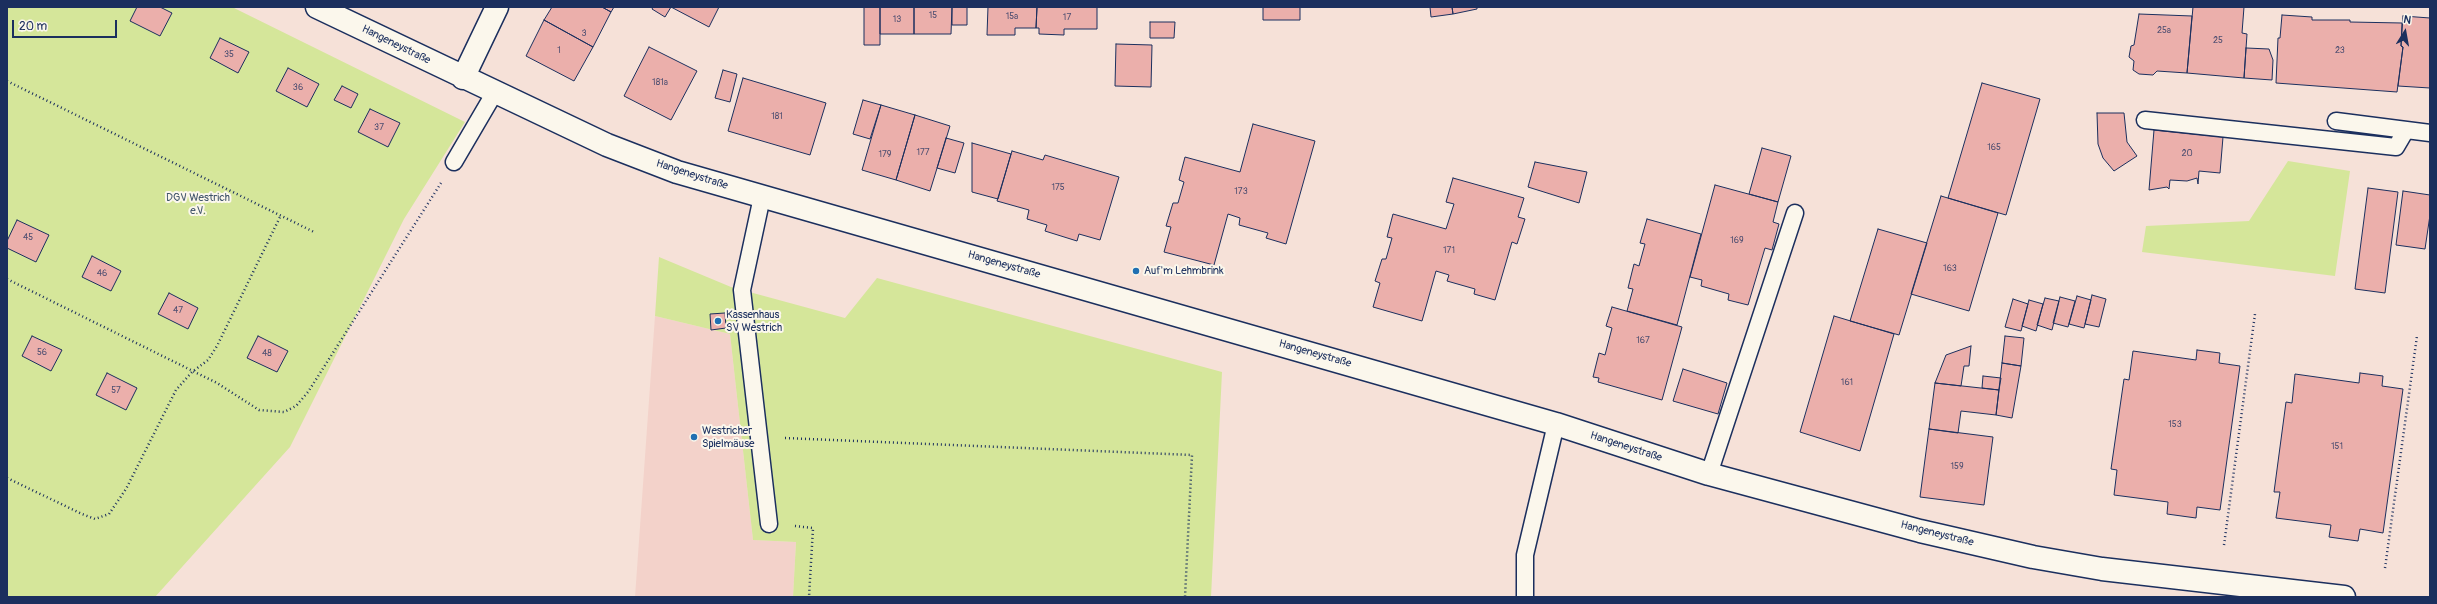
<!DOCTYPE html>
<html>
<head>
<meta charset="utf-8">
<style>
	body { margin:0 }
	#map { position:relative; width:2437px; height:604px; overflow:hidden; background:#f6e1d8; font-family:Pangolin,sans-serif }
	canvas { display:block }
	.frame { position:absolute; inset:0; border:8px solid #1b2f5e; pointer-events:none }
	.north { position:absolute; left:2385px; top:12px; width:40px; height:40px; -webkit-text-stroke:3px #fbf7ec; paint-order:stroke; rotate:11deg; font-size:11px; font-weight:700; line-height:16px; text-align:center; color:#1b2f5e }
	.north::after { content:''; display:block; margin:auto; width:14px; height:18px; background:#1b2f5e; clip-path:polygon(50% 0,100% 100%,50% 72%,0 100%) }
	.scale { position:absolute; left:12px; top:20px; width:105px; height:18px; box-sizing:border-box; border:2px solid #1b2f5e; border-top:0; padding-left:5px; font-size:12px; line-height:14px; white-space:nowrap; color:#1b2f5e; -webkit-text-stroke:3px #fbf7ec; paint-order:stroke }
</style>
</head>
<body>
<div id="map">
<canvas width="2437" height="604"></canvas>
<div class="frame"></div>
<div class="north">N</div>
<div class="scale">20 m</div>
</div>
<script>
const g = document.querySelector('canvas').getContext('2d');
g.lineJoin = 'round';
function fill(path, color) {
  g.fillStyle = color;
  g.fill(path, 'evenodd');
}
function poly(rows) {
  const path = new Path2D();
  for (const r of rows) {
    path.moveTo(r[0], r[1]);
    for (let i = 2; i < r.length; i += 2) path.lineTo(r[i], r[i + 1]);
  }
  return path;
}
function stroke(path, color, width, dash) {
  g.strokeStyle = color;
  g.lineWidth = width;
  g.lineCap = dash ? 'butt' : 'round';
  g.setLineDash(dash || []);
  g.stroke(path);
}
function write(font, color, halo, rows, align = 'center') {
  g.font = font + ' Pangolin,sans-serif';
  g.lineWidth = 4;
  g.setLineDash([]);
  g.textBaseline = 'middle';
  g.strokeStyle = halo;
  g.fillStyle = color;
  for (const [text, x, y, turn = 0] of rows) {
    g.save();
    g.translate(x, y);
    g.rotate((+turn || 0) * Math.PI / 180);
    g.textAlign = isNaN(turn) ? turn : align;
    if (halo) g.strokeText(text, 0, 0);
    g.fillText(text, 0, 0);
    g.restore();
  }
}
const built = poly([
	[655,316,730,334,753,540,796,542,793,597,635,597]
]);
const green = poly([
	[7,7,232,7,465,122,404,219,290,447,155,597,7,597],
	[2288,161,2350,171,2335,276,2142,252,2146,226,2249,221],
	[659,257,731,287,845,318,877,278,1222,372,1211,597,793,597,796,542,753,540,730,334,655,316]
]);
const building = poly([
	[137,7,160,7,172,13,160,36,130,21,137,7],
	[552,7,602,7,611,12,593,47,544,20,552,7],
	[602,7,614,7,611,12,602,7],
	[653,7,671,7,665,17,652,9,653,7],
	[671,7,719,7,709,27,671,7],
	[864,7,880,7,880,45,864,45,864,7],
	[880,7,914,7,914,34,880,34,880,7],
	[914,7,952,7,951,34,914,34,914,7],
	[952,7,967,7,967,25,952,25,952,7],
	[988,7,1037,7,1036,28,1015,28,1015,35,987,35,988,7],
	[1037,7,1097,7,1097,29,1064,29,1064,35,1039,34,1039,28,1036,28,1037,7],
	[1263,7,1300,7,1300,20,1263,20,1263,7],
	[1430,7,1452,7,1453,14,1431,17,1430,7],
	[1452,7,1477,7,1477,9,1453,14,1452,7],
	[2193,7,2244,7,2242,33,2247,34,2244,78,2187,73,2193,7],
	[2139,14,2192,16,2187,73,2157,71,2153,75,2139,74,2133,70,2134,61,2129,57,2131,46,2134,45,2139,14],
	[2282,15,2312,17,2312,20,2350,20,2350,22,2402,23,2401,46,2403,47,2397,92,2276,83,2278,38,2280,38,2282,15],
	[2403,16,2430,18,2430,88,2398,86,2403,47,2401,46,2403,16],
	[544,20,593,47,574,81,526,56,544,20],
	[1150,22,1175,22,1174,38,1150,38,1150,22],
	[220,38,249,52,238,73,210,58,220,38],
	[1116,44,1152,45,1151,87,1115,86,1116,44],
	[649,47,697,71,671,120,624,96,649,47],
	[2246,48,2269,49,2273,60,2272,80,2244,78,2246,48],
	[288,68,319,84,307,107,276,91,288,68],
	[723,70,737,74,730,102,715,98,723,70],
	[743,78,826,103,810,155,728,131,743,78],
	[1982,83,2040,99,2006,215,1948,198,1982,83],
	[342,86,358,94,351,108,334,100,342,86],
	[863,100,881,105,870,139,853,134,863,100],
	[881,105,915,115,896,180,862,170,881,105],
	[370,109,400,123,388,147,358,132,370,109],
	[2097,113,2124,113,2127,142,2137,156,2114,171,2103,158,2098,144,2097,113],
	[915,115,950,126,930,191,896,180,915,115],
	[1253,124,1315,141,1286,244,1266,238,1268,233,1239,225,1240,218,1228,214,1214,265,1164,252,1171,227,1166,226,1173,203,1178,203,1184,182,1179,180,1185,157,1240,172,1253,124],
	[2154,130,2223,137,2220,173,2199,171,2198,184,2197,178,2187,181,2170,180,2169,189,2167,187,2149,190,2154,130],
	[946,138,964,143,955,173,937,168,946,138],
	[972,143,1011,154,998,199,972,192,972,143],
	[1762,148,1791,156,1778,202,1749,194,1762,148],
	[1012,151,1043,160,1045,155,1119,177,1100,240,1079,234,1077,241,1045,231,1047,225,1027,219,1029,210,997,201,1012,151],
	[1535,162,1587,172,1579,203,1528,187,1535,162],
	[1453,178,1524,198,1518,217,1525,219,1517,244,1512,242,1495,300,1474,294,1475,289,1447,281,1449,275,1436,271,1422,321,1373,307,1380,283,1375,281,1382,259,1386,259,1392,238,1387,237,1393,214,1446,229,1454,204,1446,202,1453,178],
	[1715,185,1778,202,1773,222,1779,224,1772,250,1765,248,1748,305,1728,300,1729,294,1701,286,1702,280,1690,277,1715,185],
	[2368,188,2398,192,2385,293,2355,289,2368,188],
	[2403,191,2430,195,2430,215,2425,249,2396,245,2403,191],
	[1941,196,1998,213,1969,311,1911,294,1941,196],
	[1647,219,1701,234,1677,325,1627,311,1633,289,1628,288,1634,264,1639,266,1645,244,1640,243,1647,219],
	[17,220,49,235,36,262,7,248,7,241,17,220],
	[1878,229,1927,243,1899,335,1850,321,1878,229],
	[92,256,121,271,111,291,82,277,92,256],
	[169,293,198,308,188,329,158,314,169,293],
	[2092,295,2106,299,2099,327,2085,324,2092,295],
	[2077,296,2091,300,2084,328,2069,324,2077,296],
	[2060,297,2075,301,2068,327,2053,323,2060,297],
	[2045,298,2059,301,2052,330,2037,325,2045,298],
	[2013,299,2028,304,2021,331,2005,327,2013,299],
	[2029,300,2043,304,2036,331,2022,326,2029,300],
	[1612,307,1682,327,1662,400,1598,382,1599,378,1593,377,1599,353,1605,355,1612,328,1606,326,1612,307],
	[725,313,726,328,711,330,710,314,725,313],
	[1834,316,1894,334,1860,451,1800,432,1834,316],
	[32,336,62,350,51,371,22,356,32,336],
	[258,336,288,351,277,372,247,358,258,336],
	[2005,336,2024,338,2021,366,2002,363,2005,336],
	[1971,346,1969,366,1964,366,1961,386,1935,383,1946,355,1971,346],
	[2197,350,2220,353,2219,363,2240,366,2220,510,2197,507,2196,518,2167,514,2168,502,2114,495,2117,470,2111,469,2124,379,2129,380,2133,351,2196,360,2197,350],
	[2002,363,2021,366,2012,418,1996,415,2002,363],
	[1683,369,1727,383,1718,414,1673,401,1683,369],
	[107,373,137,388,126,410,96,395,107,373],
	[2360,373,2383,376,2382,386,2403,389,2383,533,2360,529,2358,541,2329,537,2331,525,2276,518,2280,492,2274,492,2286,402,2292,403,2295,374,2359,383,2360,373],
	[1983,376,2001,378,1999,390,1982,388,1983,376],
	[1935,383,1999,390,1996,415,1961,411,1958,433,1929,429,1935,383],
	[1929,429,1993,437,1984,505,1920,497,1929,429]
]);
const path = poly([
	[7,81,314,232],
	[7,279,217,383,259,410,284,412,296,406,308,392,441,183],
	[785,438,1192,455,1185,597],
	[7,478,82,514,95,519,109,514,126,489,176,390,192,372,208,360,217,346,281,215],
	[795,526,813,528,809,597],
	[2224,545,2255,314],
	[2385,568,2417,336]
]);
const lane = poly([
	[2145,120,2396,147,2406,130],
	[2336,121,2430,133],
	[454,162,495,92],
	[762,197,742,290,769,524],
	[1709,474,1795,213],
	[1525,597,1525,555,1556,424]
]);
const street = poly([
	[317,7,607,145,677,172,1556,424,1709,474,1920,531,2033,557,2102,569,2344,597],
	[463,78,497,7]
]);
const markers = [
	[1136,271,4,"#1f6fb2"],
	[718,321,4,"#1f6fb2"],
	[694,437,4,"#1f6fb2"]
];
const numberNames = [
	["15",933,16],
	["15a",1012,17],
	["17",1067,18],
	["13",897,20],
	["25a",2164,31],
	["3",584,34],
	["25",2218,41],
	["1",559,51],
	["23",2340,51],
	["35",229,55],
	["181a",660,83],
	["36",298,88],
	["181",777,117],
	["37",379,128],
	["165",1994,148],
	["177",923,153],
	["20",2187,154],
	["179",885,155],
	["175",1058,188],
	["173",1241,192],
	["45",28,238],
	["169",1737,241],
	["171",1449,251],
	["163",1950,269],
	["46",102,274],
	["47",178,311],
	["167",1643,341],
	["56",42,353],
	["48",267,354],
	["161",1847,383],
	["57",116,391],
	["153",2175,425],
	["151",2337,447],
	["159",1957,467]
];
const streetNames = [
	["Hangeneystraße",396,45,26],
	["Hangeneystraße",692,175,18],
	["Hangeneystraße",1004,265,16],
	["Hangeneystraße",1315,354,16],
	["Hangeneystraße",1626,447,18],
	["Hangeneystraße",1937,534,14]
];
const parkNames = [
	["DGV Westrich",198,198],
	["e.V.",198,211]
];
const poiNames = [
	["Auf'm Lehmbrink",1144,271],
	["Kassenhaus",726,315],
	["SV Westrich",726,328],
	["Westricher",702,431],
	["Spielmäuse",702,444]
];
fill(built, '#f3d2ca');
fill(green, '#d5e69a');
fill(building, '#ebafab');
stroke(building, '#1b2f5e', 1);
stroke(lane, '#1b2f5e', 19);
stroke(street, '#1b2f5e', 25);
stroke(path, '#1b2f5e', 2.5, [1, 3]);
stroke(lane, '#fbf7ec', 16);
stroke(street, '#fbf7ec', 22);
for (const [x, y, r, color] of markers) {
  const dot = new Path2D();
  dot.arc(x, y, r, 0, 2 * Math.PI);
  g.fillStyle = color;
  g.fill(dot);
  stroke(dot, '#fbf7ec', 1.5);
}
write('9px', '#4f4f71', null, numberNames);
write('11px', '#1b2f5e', '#fbf7ec', streetNames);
write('11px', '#40546a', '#fbf7ec', parkNames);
write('11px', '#1b2f5e', '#fbf7ec', poiNames, 'left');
</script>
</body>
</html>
